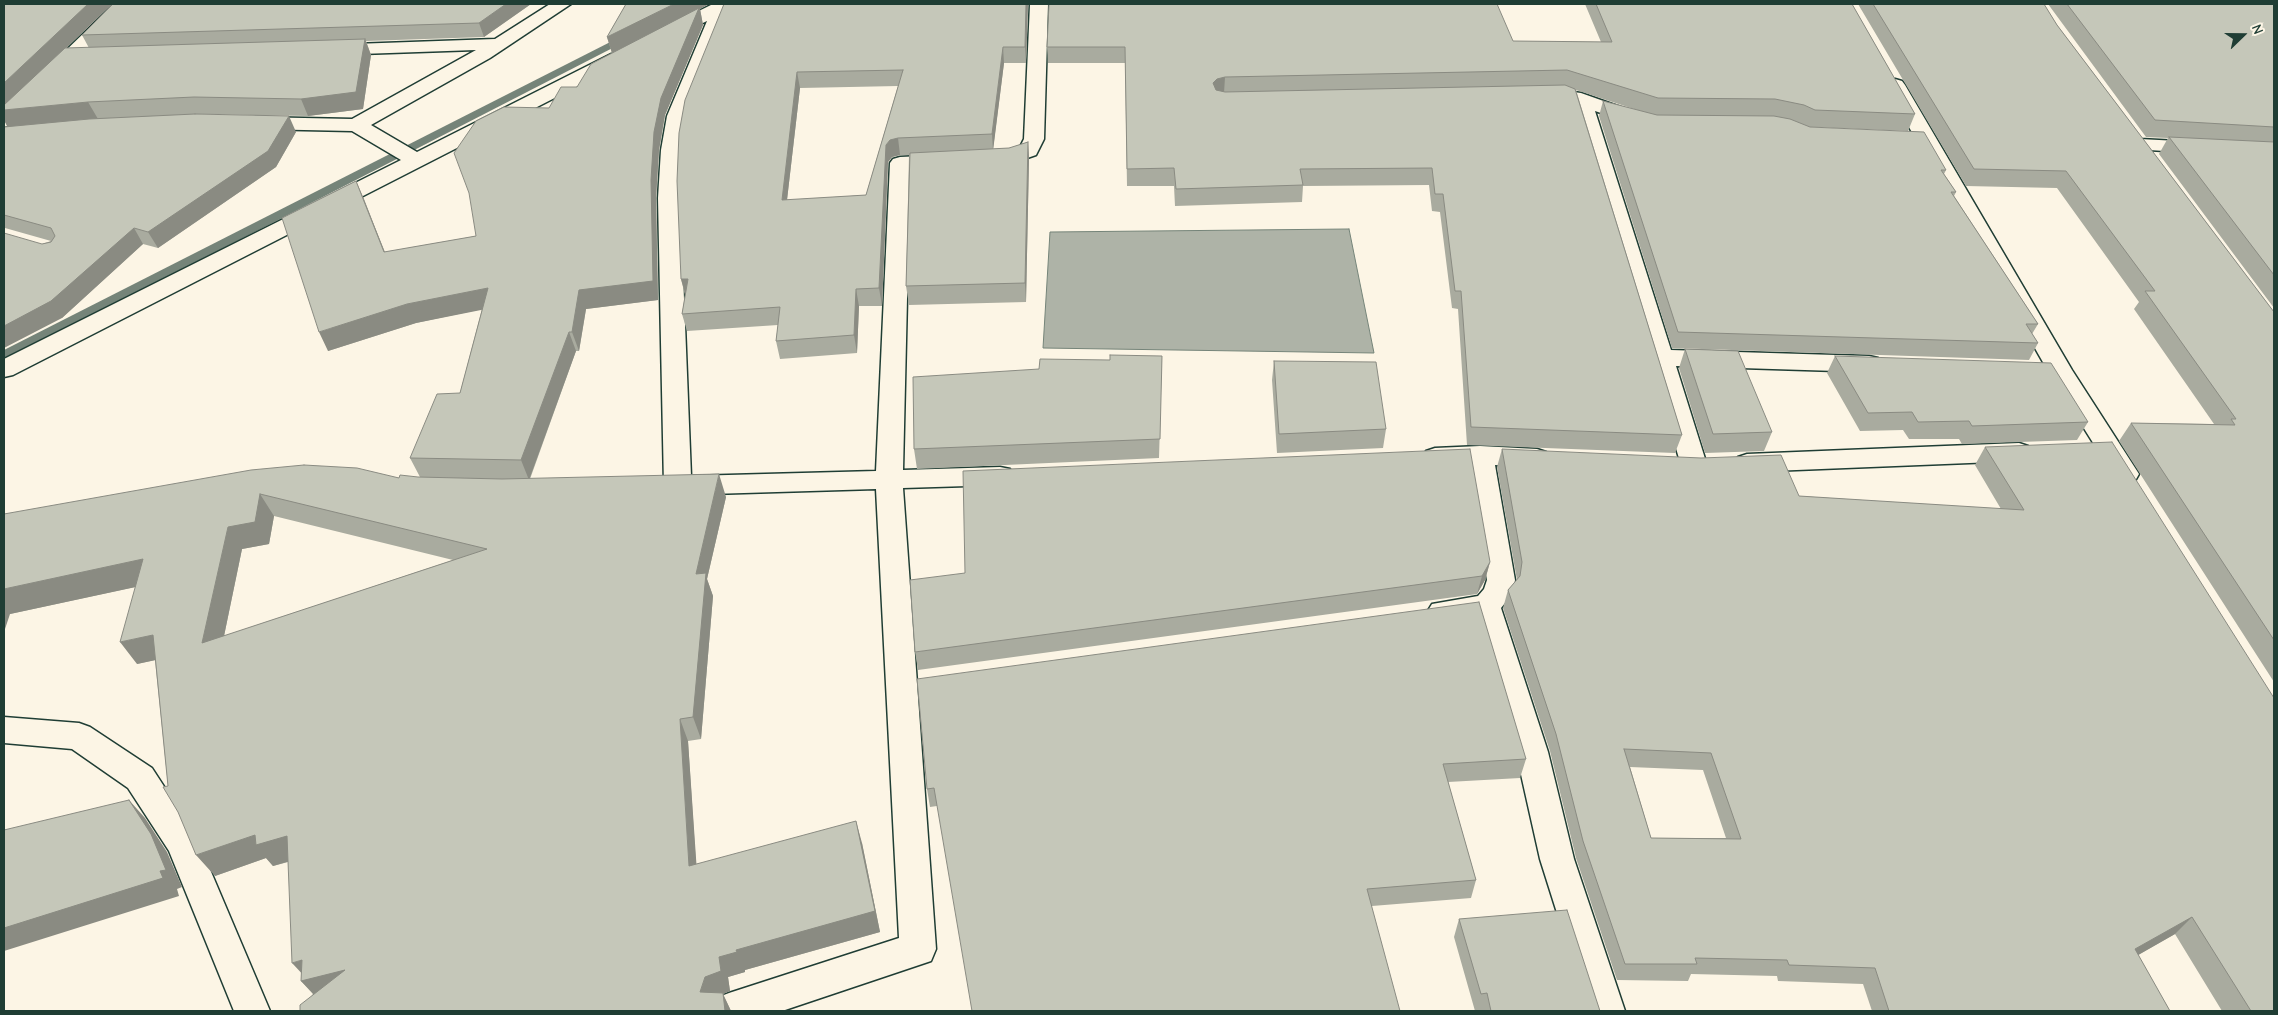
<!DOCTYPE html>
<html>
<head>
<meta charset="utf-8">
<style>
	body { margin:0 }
	#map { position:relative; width:2278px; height:1015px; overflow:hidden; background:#fcf5e5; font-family:"Comic Neue",sans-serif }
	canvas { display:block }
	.frame { position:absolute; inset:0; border:5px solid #1f3d34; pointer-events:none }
	.north { position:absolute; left:2218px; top:10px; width:50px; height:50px; -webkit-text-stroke:4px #fcf5e5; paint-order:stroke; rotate:68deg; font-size:14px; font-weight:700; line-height:20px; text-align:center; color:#1f3d34 }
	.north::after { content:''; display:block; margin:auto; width:18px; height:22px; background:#1f3d34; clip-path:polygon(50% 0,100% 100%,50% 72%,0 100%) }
</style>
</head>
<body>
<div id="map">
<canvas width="2278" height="1015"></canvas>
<div class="frame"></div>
<div class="north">N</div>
</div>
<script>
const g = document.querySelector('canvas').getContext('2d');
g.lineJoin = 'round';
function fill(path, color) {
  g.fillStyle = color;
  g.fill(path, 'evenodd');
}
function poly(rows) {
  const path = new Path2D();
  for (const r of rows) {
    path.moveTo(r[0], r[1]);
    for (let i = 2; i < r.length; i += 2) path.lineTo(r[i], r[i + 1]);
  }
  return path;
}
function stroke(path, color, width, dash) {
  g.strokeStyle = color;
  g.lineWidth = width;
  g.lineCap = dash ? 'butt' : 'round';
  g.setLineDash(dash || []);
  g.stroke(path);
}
const water = poly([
	[1349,229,1374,353,1043,348,1050,232,1349,229]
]);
const stream = poly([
	[628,33,633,36,632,38,4,361,4,350,628,33]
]);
const street = poly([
	[114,4,133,4,11,125,4,127,4,110,114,4],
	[550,4,571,4,490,58,371,125,417,152,611,54,625,54,627,58,625,62,13,375,4,377,4,359,401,160,352,131,256,129,249,127,246,123,249,119,256,117,352,119,476,50,332,55,325,53,323,49,325,45,495,39,550,4],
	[713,4,772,4,769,8,763,9,729,11,687,116,681,150,680,198,691,476,876,471,890,163,893,159,900,157,945,155,952,157,955,161,952,165,910,169,903,470,1000,467,1010,469,1013,476,1010,483,1000,485,903,488,936,949,931,961,782,1011,710,1011,716,998,729,993,899,938,876,489,678,495,668,493,664,486,658,198,661,150,667,116,707,21,674,37,662,37,659,33,662,29,713,4],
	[1030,4,1048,4,1044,139,1036,155,1010,164,986,163,983,159,986,155,1007,152,1020,147,1024,139,1030,4],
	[1895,79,1902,81,1905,85,2072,370,2139,474,2135,481,2126,483,2117,481,2048,371,1885,85,1888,81,1895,79],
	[1543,88,1581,93,1643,115,1646,119,1643,123,1636,125,1595,111,1671,350,1869,356,1878,358,1881,364,1878,370,1869,372,1676,366,1707,465,1703,471,1694,474,1685,471,1681,465,1573,103,1536,98,1533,94,1536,90,1543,88],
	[2140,139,2274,146,2274,158,2133,149,2130,145,2133,141,2140,139],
	[2019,443,2028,446,2032,452,2028,458,2019,461,1747,472,1738,469,1734,463,1738,457,1747,454,2019,443],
	[1480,446,1537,449,1546,452,1550,458,1546,464,1537,467,1495,465,1515,580,1513,593,1501,608,1548,752,1574,859,1625,1011,1588,1011,1540,859,1516,752,1475,619,1442,623,1432,620,1427,612,1432,604,1478,596,1484,589,1487,580,1468,465,1435,466,1426,463,1422,457,1426,451,1435,448,1480,446],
	[4,717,79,723,90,727,152,768,195,834,270,1011,234,1011,169,851,128,788,72,749,4,743,4,717]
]);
const wall = poly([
	[4,4,112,4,63,51,89,48,82,35,113,4,531,4,484,37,366,41,371,55,363,109,308,116,196,114,296,132,276,167,158,248,143,244,62,318,42,244,51,241,5,228,4,229,4,127,8,127,4,120],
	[626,4,709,4,700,9,703,25,665,115,659,150,656,198,658,300,586,309,579,351,576,351,530,479,726,497,707,579,713,596,701,739,688,741,696,864,862,843,880,932,745,970,745,972,728,977,730,991,723,994,731,1011,300,1011,313,994,301,981,302,973,288,862,273,866,266,858,215,876,168,786,155,660,137,664,135,587,10,614,4,514,399,478,418,477,512,479,420,477,410,458,460,393,482,309,416,323,328,351,356,181,385,252,476,236,549,108,577,87,612,53,607,37],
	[274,516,453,560,224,636,242,549,269,544],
	[724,4,1030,4,1028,4,1026,63,1004,63,993,149,1009,148,1028,142,1029,159,1026,302,909,305,906,286,909,155,900,155,892,157,888,162,882,306,859,306,857,353,780,359,776,341,778,325,687,331,682,314,685,295,681,279],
	[898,86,866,195,787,200,800,88],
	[1585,4,1852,4,1915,114,1908,131,1809,127,1946,170,1944,174,1956,192,1954,196,2038,324,2032,334,2038,343,2029,360,1672,348,1599,116,1603,101,1637,110,1576,90,1682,435,1675,453,1467,445,1458,309,1452,308,1440,212,1432,211,1429,185,1303,186,1302,202,1175,206,1174,186,1127,186,1125,63,1048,63,1047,47,1513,41,1601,42],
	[1858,4,2044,4,2057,25,2274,312,2274,682,2119,441,2131,423,2214,424,2134,309,2139,302,2057,188,1966,186],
	[2048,4,2274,4,2274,308,2159,154,2168,138,2146,137],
	[1685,349,1772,432,1764,451,1705,453,1679,368],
	[1162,356,1159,458,917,469,914,449,1039,369,1110,360],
	[1835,356,2088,422,2077,440,1962,444,1959,439,1909,439,1903,430,1860,431,1827,373],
	[1274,361,1386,429,1383,448,1277,453,1272,380],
	[1985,447,2274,698,2274,1011,2222,1011,2175,934,2138,955,2170,1011,1872,1011,1863,984,1778,981,1777,976,1691,974,1688,981,1617,980,1576,858,1550,751,1503,608,1508,590,1517,580,1497,467,1502,449,1799,496,2001,509,1975,465],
	[1630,767,1703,770,1726,838,1651,838],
	[1490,562,1485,580,1477,594,918,670,915,652],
	[917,679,1526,759,1520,778,1448,782,1476,880,1471,898,1372,906,937,806,930,807,927,789],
	[1459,919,1600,1011,1475,1011,1454,937]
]);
const shadedWall = poly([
	[88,4,112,4,4,108,4,83],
	[506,4,531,4,484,37,479,23],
	[674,4,709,4,700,9,703,25,665,115,659,150,656,198,658,300,586,309,579,351,572,332,612,53,607,37],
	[1026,4,1028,4,1026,63,1025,47],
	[365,39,371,55,363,109,308,116,301,99],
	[1003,47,1004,63,993,151,992,134],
	[797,72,800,88,785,217,782,200],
	[1225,77,1224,93,1212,100,1213,83,1217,79],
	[88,102,98,119,8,128,4,120,4,110],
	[289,116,296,132,276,167,158,248,148,232],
	[898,138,900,155,892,157,888,162,882,306,879,288,886,145,890,140],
	[1028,142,1029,159,1026,302,1025,283],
	[356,181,364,199,392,271,384,252],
	[134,228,143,244,62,318,4,348,4,326],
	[681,279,688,279,686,297],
	[488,288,496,307,416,323,328,351,319,332,407,304],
	[856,289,859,306,857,353,854,335],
	[569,332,576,351,529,480,521,460],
	[719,474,726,497,707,579,713,596,701,739,693,717,696,574],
	[260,494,274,516,269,544,242,549,218,665,202,643,228,527],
	[143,559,159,582,10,614,4,632,4,589],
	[1490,562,1485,580,1477,594,1482,576],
	[153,635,170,657,137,664,120,642],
	[680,719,688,741,698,887,689,866],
	[129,800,145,818,167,852,182,887,177,889,179,896,4,951,4,928],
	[856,821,862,843,880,932,745,970,745,972,728,977,730,991,723,994,731,1011,725,1011,700,992,705,977,719,957,736,950],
	[255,835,287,836,304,857,273,866,266,858,215,876,196,855],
	[2192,917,2175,934,2119,966,2135,949],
	[302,960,345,970,319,1000,301,981,307,979,292,963]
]);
const building = poly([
	[4,4,88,4,4,83,4,4],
	[113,4,506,4,479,23,82,35,113,4],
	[626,4,674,4,607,37,626,4],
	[724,4,1026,4,1025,47,1003,47,992,134,898,138,890,140,886,145,879,288,856,289,854,335,776,341,780,307,682,314,688,279,681,279,677,181,679,133,685,100,724,4],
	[903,70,866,195,782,200,797,72,903,70],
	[1049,4,1497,4,1513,41,1612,42,1596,4,1852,4,1915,114,1815,110,1804,105,1775,99,1658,98,1567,70,1225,77,1217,79,1213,83,1216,90,1225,92,1565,85,1575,89,1682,435,1471,427,1461,291,1455,291,1443,194,1435,194,1432,168,1300,169,1303,185,1176,189,1174,168,1127,169,1125,47,1047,47,1049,4],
	[1873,4,2044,4,2057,25,2274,312,2274,640,2131,423,2235,425,2231,419,2236,419,2145,291,2155,291,2066,171,1974,169,1873,4],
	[2067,4,2274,4,2274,127,2155,120,2067,4],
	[699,8,661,98,654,132,651,180,653,281,579,290,572,332,569,332,521,460,410,458,437,394,460,393,488,288,407,304,319,332,282,218,356,181,384,252,476,236,469,193,454,153,476,121,504,107,549,108,561,87,577,87,591,64,699,8],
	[365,39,356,92,301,99,194,97,88,102,4,110,4,105,65,48,365,39],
	[1603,101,1657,115,1774,116,1790,119,1810,127,1924,132,1946,170,1941,170,1956,192,1951,192,2038,324,2026,324,2038,343,1678,332,1603,101],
	[195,114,289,116,268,151,148,232,134,228,51,301,4,326,4,233,42,244,51,242,55,236,51,228,4,215,4,127,89,119,195,114],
	[2169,137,2274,142,2274,275,2169,137],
	[1028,142,1025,283,906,286,910,153,1009,148,1028,142],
	[1685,349,1738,351,1772,432,1713,434,1685,349],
	[1110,355,1162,356,1160,439,914,449,913,377,1039,369,1040,359,1110,360,1110,355],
	[1835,356,2051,363,2088,422,1972,426,1969,421,1918,422,1912,412,1868,413,1835,356],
	[1274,361,1376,362,1386,429,1279,434,1274,361],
	[2112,442,2274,698,2274,1011,2251,1011,2192,917,2135,949,2170,1011,1889,1011,1875,968,1789,965,1787,960,1695,958,1697,964,1625,964,1583,841,1556,734,1508,590,1520,576,1522,562,1502,449,1701,458,1781,455,1799,496,2024,510,1985,447,2112,442],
	[1624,749,1711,753,1741,839,1651,838,1624,749],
	[1470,449,1490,562,1482,576,915,652,910,580,965,573,963,471,1470,449],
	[304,465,357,468,399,478,400,475,418,477,502,479,719,474,696,574,706,573,693,717,680,719,689,866,856,821,875,911,736,950,737,952,719,957,721,971,705,977,700,992,723,993,725,1011,300,1011,300,1005,345,970,301,981,302,960,292,963,287,836,256,845,255,835,196,855,178,812,163,787,168,786,153,635,120,642,143,559,4,589,4,514,251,470,304,465],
	[260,494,487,549,202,643,228,527,255,522,260,494],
	[1479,602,1526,759,1443,764,1476,880,1367,889,1400,1011,972,1011,934,788,927,789,917,679,1479,602],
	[129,800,151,834,166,870,160,871,163,878,4,928,4,830,129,800],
	[1567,910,1600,1011,1491,1011,1487,993,1481,994,1459,919,1567,910]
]);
fill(water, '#aeb3a7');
stroke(water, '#758479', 1);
fill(stream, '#758479');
stroke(street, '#1f3d34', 3);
fill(street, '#fcf5e5');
fill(wall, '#a9ab9f');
fill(shadedWall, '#8a8b82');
fill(building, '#c5c7b9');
stroke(building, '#8a8b82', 1);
</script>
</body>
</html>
